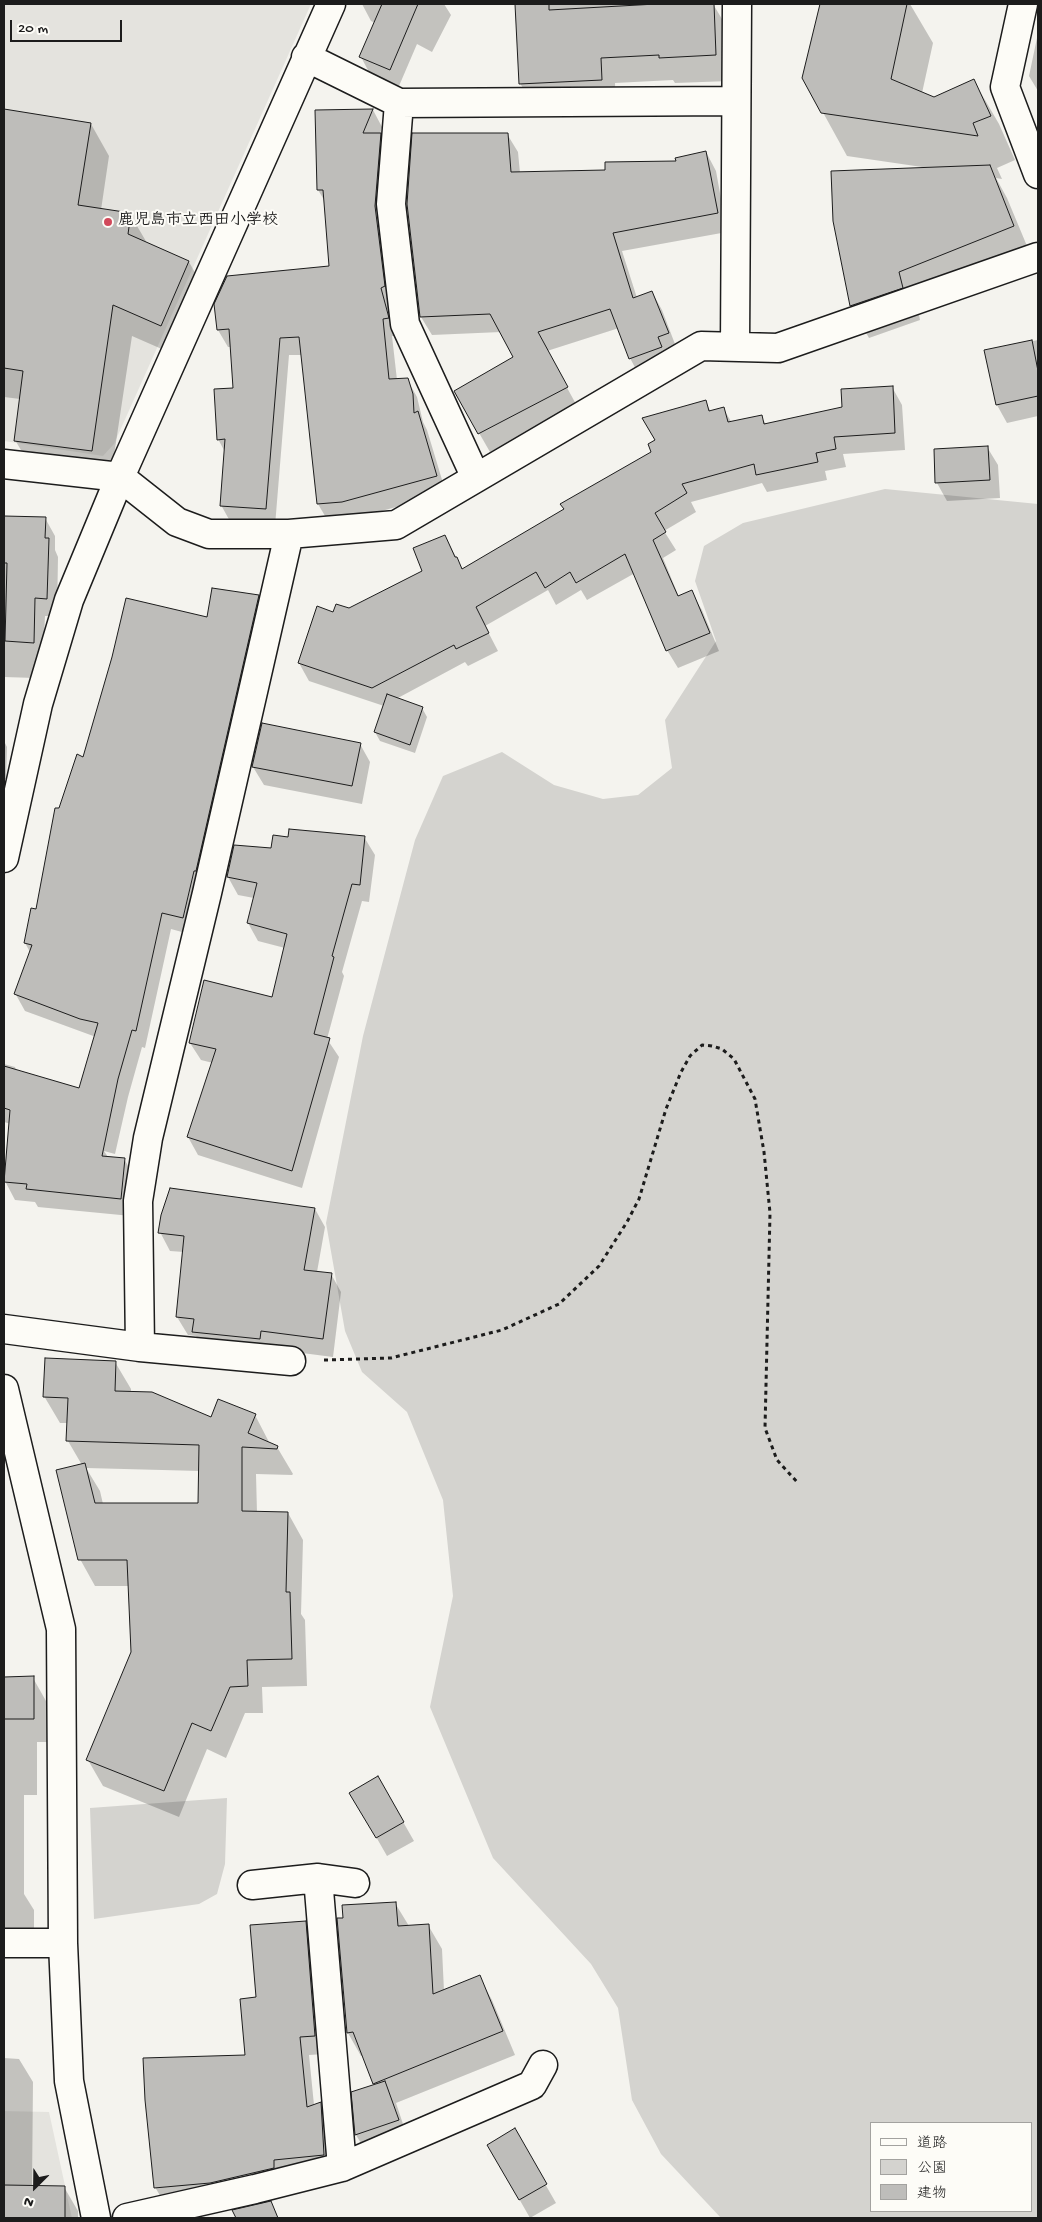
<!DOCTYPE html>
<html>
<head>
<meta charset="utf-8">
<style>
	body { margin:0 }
	#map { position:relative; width:1042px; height:2222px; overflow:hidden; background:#f4f3ee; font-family:"Gochi Hand","Klee One",sans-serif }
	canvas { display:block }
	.frame { position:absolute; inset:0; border:5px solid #1c1c1c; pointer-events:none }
	.legend { position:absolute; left:870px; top:2122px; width:162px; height:90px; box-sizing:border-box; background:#fdfcf7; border:1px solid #a3a29f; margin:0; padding:6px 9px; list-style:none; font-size:15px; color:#1c1c1c }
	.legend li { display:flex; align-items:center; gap:10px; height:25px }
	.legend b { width:25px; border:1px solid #a3a29f }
	.north { position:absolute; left:10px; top:2162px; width:50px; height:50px; -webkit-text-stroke:4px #fdfcf7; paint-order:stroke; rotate:203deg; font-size:14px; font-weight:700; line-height:20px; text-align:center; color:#1c1c1c }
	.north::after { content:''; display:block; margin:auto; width:18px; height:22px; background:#1c1c1c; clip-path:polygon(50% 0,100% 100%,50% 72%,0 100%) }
	.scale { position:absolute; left:10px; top:20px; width:112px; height:22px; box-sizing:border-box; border:2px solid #1c1c1c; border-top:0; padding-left:6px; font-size:15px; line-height:18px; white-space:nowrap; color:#1c1c1c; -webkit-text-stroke:4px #fdfcf7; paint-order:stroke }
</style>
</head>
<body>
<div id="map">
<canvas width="1042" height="2222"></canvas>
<div class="frame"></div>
<ul class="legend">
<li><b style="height:6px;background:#fdfcf7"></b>道路</li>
<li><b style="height:14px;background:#d4d3cf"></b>公園</li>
<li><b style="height:14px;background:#bebdba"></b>建物</li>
</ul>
<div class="north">N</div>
<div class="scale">20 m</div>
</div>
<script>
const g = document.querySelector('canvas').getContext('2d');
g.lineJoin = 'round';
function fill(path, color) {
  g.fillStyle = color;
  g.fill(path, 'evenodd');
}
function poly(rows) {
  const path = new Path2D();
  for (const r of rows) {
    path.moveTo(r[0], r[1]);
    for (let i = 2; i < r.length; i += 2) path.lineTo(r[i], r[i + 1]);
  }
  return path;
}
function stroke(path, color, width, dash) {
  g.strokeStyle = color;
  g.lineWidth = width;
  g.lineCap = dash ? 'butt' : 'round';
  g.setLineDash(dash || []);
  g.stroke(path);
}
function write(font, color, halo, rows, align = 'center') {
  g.font = font + ' "Gochi Hand","Klee One",sans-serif';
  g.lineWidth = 4;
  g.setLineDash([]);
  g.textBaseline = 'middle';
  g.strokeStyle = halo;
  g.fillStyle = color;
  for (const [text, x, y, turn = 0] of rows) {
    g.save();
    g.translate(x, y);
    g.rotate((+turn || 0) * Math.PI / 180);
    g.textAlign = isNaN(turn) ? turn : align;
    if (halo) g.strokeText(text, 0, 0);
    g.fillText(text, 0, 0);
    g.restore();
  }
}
const built = poly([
	[4,4,311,4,114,444,103,456,4,441],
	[4,2111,49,2112,72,2218,4,2218]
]);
const green = poly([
	[885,489,1038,504,1038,2218,721,2218,661,2154,632,2100,618,2008,591,1964,493,1858,430,1707,453,1596,443,1500,407,1412,362,1372,345,1331,326,1223,363,1036,415,840,443,776,502,752,554,785,603,799,638,795,672,768,665,720,716,641,695,581,704,546,743,523],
	[871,2123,1031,2123,1031,2211,871,2211],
	[227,1798,225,1864,217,1894,199,1904,94,1919,90,1808]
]);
const shadow = poly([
	[362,4,444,4,451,15,432,52,417,44,399,86,370,74,361,57,375,23,371,21],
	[516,4,713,4,728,29,730,81,675,83,673,80,615,83,616,106,535,109,520,83],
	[822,4,910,4,933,43,922,93,934,98,974,81,999,124,1015,160,997,168,1002,179,996,178,1007,198,1032,258,917,304,920,320,869,338,851,306,834,221,922,167,847,156,804,78],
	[1037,38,1038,39,1038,91,1029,76],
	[4,110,91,124,109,156,101,210,130,214,147,243,189,262,207,294,180,357,132,336,110,482,34,472,15,440,20,399,4,397],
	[373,110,382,127,380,134,390,152,398,336,392,336,397,380,407,379,417,397,423,422,427,430,446,493,353,519,328,521,318,504,302,355,289,355,275,526,231,523,221,505,225,452,218,439,234,389,232,347,228,347,218,330,331,267,326,203,318,190],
	[507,134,518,152,520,173,606,171,677,162,706,152,716,171,727,232,622,251,637,298,652,292,662,310,678,352,640,377,630,358,619,328,547,351,577,406,490,452,455,391,515,358,501,332,432,335,421,317],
	[1038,340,1038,416,1007,423,997,405,985,351],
	[892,387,902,405,905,450,843,454,846,467,825,471,827,480,767,492,762,483,691,502,696,512,664,531,676,550,663,558,679,597,691,592,702,610,719,651,678,668,667,650,635,573,587,600,581,590,556,605,548,590,485,626,498,651,468,666,465,662,396,699,422,708,427,717,415,753,380,741,375,732,384,706,309,681,299,663,334,614,350,609,424,571,445,536,463,570,565,509,652,453,705,401,711,412,723,408,732,423,761,417,766,424,844,408],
	[987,447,998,465,1000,498,947,501,937,483],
	[4,517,45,518,55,536,55,550,58,557,57,616,45,616,43,660,36,660,35,678,4,677],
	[258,596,268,614,193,935,171,929,145,1048,142,1047,128,1097,115,1154,104,1151,108,1157,124,1159,135,1177,131,1216,38,1207,35,1202,15,1200,5,1181,94,1148,4,1122,4,1064,15,1067,17,1072,80,1090,96,1037,25,1011,15,993,30,952,25,943,37,910,60,810,84,759,208,619],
	[4,741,7,747,6,779,4,779],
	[360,744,370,762,362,804,264,785,253,767],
	[364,837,375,855,369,902,362,901,342,972,344,976,327,1039,339,1057,302,1188,198,1155,188,1137,213,1063,201,1060,190,1043,273,998,285,948,258,941,248,923,254,898,238,895,228,877,289,838],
	[315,1209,325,1227,317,1272,331,1274,341,1292,333,1357,271,1349,204,1350,196,1336,188,1335,177,1317,184,1252,170,1251,160,1232],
	[115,1362,131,1389,131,1393,211,1419,255,1415,270,1444,277,1447,293,1474,292,1475,256,1474,257,1513,288,1513,303,1540,301,1614,305,1620,307,1686,262,1687,263,1713,245,1713,226,1758,207,1749,179,1817,103,1786,88,1760,132,1652,130,1586,95,1586,80,1559,82,1465,68,1441,68,1423,60,1423,44,1396],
	[86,1468,200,1471,200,1505,103,1504,100,1491],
	[4,1678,33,1678,46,1701,47,1742,37,1742,37,1795,24,1795,24,1894,34,1910,34,1941,4,1941],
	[378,1778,414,1841,387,1856,351,1793],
	[395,1903,409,1926,428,1925,442,1949,444,1991,479,1977,492,2000,515,2055,396,2103,408,2139,367,2153,356,2135,353,2093,375,2085,363,2056,361,2056,348,2033],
	[305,1922,316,1940,325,2054,309,2055,314,2105,320,2103,331,2121,334,2173,166,2206,155,2187,246,2056,258,1998],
	[4,2058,19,2059,33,2082,32,2187,64,2187,78,2211,78,2218,4,2218],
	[514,2130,556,2203,530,2218,489,2146]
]);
const building = poly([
	[382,4,418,4,390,70,359,57,382,4],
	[515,4,549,4,549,10,656,4,714,4,716,55,659,58,659,55,601,58,602,80,519,84,515,4],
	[820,4,907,4,891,79,934,97,974,79,991,116,973,123,978,136,821,113,802,78,820,4],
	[4,109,91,123,78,205,131,213,128,234,189,261,161,326,113,305,92,451,14,441,23,371,4,368,4,109],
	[373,109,363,133,381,133,375,206,385,286,381,288,389,318,383,319,389,379,408,378,413,394,414,413,418,411,437,476,342,502,317,504,299,337,280,338,266,509,220,506,225,439,217,440,214,389,233,388,229,329,217,330,214,304,227,276,329,266,323,190,317,190,315,110,373,109],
	[412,133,508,133,511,172,605,170,605,162,676,161,675,158,706,151,718,213,613,233,633,298,652,291,669,333,658,337,662,347,629,359,610,309,538,332,568,387,478,434,454,391,513,357,490,314,420,317,407,204,412,133],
	[990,165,1014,226,899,272,903,288,850,306,833,221,831,171,990,165],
	[1032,340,1038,371,1038,396,996,405,984,350,1032,340],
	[893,386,895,433,834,437,836,449,816,453,818,462,756,475,754,464,682,484,687,493,655,513,666,532,653,540,678,596,692,590,710,633,666,651,625,554,576,583,570,572,545,588,536,572,476,607,489,633,456,649,454,645,372,688,298,663,317,606,333,612,336,604,349,608,422,571,413,548,445,535,455,557,457,557,462,569,564,509,560,504,651,452,648,444,655,440,642,418,706,400,709,411,724,407,728,422,762,415,764,424,842,407,841,389,893,386],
	[988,446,990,480,935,483,934,449,988,446],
	[4,516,46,517,45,538,49,538,47,599,35,598,34,643,5,641,7,563,4,563,4,516],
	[212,588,259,595,196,871,194,871,183,918,162,913,136,1031,132,1030,118,1079,102,1156,125,1158,121,1199,26,1189,27,1184,4,1182,10,1110,4,1108,4,1066,79,1088,98,1023,80,1019,14,994,32,945,24,943,31,908,36,909,55,808,59,808,77,754,83,757,112,657,126,598,207,617,212,588],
	[387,694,423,707,410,745,374,732,387,694],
	[262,723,361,743,352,786,252,767,262,723],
	[289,829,365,836,360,885,352,884,332,956,334,957,314,1034,330,1038,292,1171,187,1137,216,1049,189,1043,204,980,272,997,287,934,247,923,257,883,227,877,234,845,271,848,273,835,288,837,289,829],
	[170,1188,315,1208,304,1270,332,1273,323,1339,261,1331,260,1339,192,1332,194,1319,176,1317,184,1236,158,1233,161,1215,170,1188],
	[45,1358,116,1361,115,1391,152,1392,211,1417,218,1399,256,1414,248,1433,278,1446,277,1449,242,1447,242,1511,288,1512,286,1592,290,1592,292,1659,247,1660,248,1686,230,1687,211,1731,192,1723,164,1791,86,1760,131,1652,127,1560,78,1560,56,1470,85,1463,95,1503,198,1503,199,1445,66,1441,68,1398,43,1397,45,1358],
	[34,1676,34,1719,4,1719,4,1677,34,1676],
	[378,1776,404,1822,376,1838,349,1793,378,1776],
	[396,1902,398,1926,429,1924,433,1994,480,1975,503,2031,373,2084,353,2032,347,2033,337,1918,343,1918,342,1905,396,1902],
	[306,1921,315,2036,300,2037,307,2107,321,2102,324,2155,274,2160,274,2168,210,2183,154,2188,145,2100,143,2058,245,2055,240,1999,256,1997,250,1925,306,1921],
	[385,2081,399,2120,355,2135,351,2092,385,2081],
	[515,2128,547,2184,519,2200,487,2145,515,2128],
	[4,2185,65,2186,65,2218,4,2218,4,2185],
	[271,2201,278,2218,236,2218,232,2210,271,2201]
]);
const path = poly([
	[324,1360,391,1358,502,1330,559,1304,599,1266,627,1222,639,1199,666,1109,681,1072,690,1056,702,1045,712,1046,722,1049,734,1059,755,1099,764,1152,770,1213,765,1428,777,1460,798,1483]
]);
const minor = poly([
	[1023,4,1005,87,1038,174],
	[306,57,399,103,735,101],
	[399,103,391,204,405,324,476,478],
	[735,347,737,4],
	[4,464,120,477,331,4],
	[4,858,38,704,69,600,120,477,177,522,209,534,289,534,396,525,701,346,778,348,1038,257],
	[4,1329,140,1347,138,1201,148,1138,207,893,289,534],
	[140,1347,291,1361],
	[4,1389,61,1629,63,1943,69,2081,96,2218],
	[318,1878,342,2167],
	[252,1885,318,1878,355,1883],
	[4,1943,63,1943],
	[127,2218,255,2189,342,2167,532,2085,543,2065]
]);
const markers = [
	[108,222,5,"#d1495b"]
];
const poiNames = [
	["鹿児島市立西田小学校",118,222]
];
fill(built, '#e4e3de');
fill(green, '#d4d3cf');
fill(shadow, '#0003');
fill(building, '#bebdba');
stroke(building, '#1c1c1c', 1);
stroke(minor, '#1c1c1c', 31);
stroke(path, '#1c1c1c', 3, [4, 4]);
stroke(minor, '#fdfcf7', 28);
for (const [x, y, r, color] of markers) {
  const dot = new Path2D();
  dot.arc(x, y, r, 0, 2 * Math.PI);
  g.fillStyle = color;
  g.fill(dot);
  stroke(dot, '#fdfcf7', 2);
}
write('bold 16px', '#1c1c1c', '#fdfcf7', poiNames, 'left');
</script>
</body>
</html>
